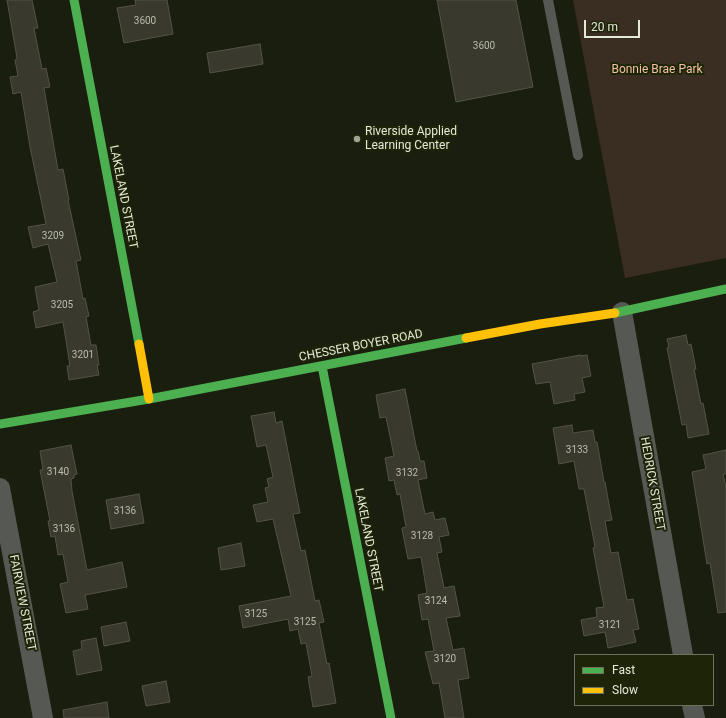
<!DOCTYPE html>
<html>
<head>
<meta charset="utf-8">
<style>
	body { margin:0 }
	#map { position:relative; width:726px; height:718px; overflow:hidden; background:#1a1e0e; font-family:Roboto,sans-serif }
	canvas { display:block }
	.legend { position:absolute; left:574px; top:654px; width:140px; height:52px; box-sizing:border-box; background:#1e2408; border:1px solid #6d735b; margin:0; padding:5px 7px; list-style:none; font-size:12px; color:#e4e9d8 }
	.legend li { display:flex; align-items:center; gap:8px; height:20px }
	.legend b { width:20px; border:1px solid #6d735b }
	.scale { position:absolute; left:584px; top:20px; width:56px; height:18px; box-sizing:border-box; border:2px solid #e4e9d8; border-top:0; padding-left:5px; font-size:12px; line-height:14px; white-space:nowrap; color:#e4e9d8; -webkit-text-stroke:3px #1e2408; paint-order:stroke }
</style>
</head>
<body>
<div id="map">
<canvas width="726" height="718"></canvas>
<ul class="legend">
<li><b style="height:5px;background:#4caf50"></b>Fast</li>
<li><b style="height:5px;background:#ffc107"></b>Slow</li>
</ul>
<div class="scale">20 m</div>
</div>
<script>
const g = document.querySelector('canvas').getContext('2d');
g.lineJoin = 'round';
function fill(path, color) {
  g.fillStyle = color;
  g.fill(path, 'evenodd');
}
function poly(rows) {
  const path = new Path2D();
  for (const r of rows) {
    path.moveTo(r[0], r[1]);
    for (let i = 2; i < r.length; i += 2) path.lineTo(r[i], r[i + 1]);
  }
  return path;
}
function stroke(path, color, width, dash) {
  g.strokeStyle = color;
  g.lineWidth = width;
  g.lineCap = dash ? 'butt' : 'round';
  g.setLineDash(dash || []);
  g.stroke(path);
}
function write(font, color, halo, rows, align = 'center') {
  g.font = font + ' Roboto,sans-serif';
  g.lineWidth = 4;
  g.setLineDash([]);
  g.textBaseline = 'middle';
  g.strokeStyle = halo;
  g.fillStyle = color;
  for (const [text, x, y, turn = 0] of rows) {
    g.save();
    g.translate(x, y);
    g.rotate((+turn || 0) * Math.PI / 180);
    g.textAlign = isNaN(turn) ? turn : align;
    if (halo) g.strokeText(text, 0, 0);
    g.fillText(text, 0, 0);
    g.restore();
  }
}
const green = poly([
	[573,0,726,0,726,258,625,278]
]);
const building = poly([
	[7,0,32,0,38,28,34,28,42,69,46,68,50,87,44,88,58,170,63,169,69,200,68,200,81,260,76,261,83,299,85,298,89,316,86,317,91,345,96,345,99,365,97,365,99,375,69,380,67,366,70,366,63,322,36,328,33,312,39,310,35,287,57,282,48,244,33,248,28,227,46,224,30,147,21,92,13,94,10,77,18,76,15,60,17,59,16,52,7,0],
	[135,0,167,0,173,34,124,43,117,8,136,5,135,0],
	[437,0,516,0,533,87,456,102,437,0],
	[260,44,263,64,210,73,207,53,260,44],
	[686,335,688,345,691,344,696,369,694,369,701,404,703,403,709,434,688,438,686,424,682,425,667,348,669,347,667,339,686,335],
	[580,355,580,356,587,355,591,376,582,378,585,392,574,394,575,400,554,404,550,382,536,384,532,364,580,355],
	[405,389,417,451,418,451,420,461,424,461,427,478,418,480,425,514,433,512,435,520,445,518,449,535,439,537,442,552,437,553,444,588,454,586,460,616,446,618,453,650,464,648,469,678,458,680,464,718,445,718,439,683,433,684,425,652,434,651,428,619,422,620,418,595,427,593,421,557,408,559,402,529,402,528,406,527,400,494,397,495,394,480,389,481,385,458,394,456,386,417,380,418,376,395,405,389],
	[274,412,276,423,282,421,300,513,293,514,301,551,305,550,315,601,319,600,324,622,319,623,327,664,329,663,336,703,313,707,308,677,312,676,306,643,301,644,298,629,290,631,288,619,243,628,239,606,291,596,273,519,257,522,253,505,268,502,265,488,269,487,267,479,273,477,266,445,257,447,251,416,274,412],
	[572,425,573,433,593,430,595,442,597,442,604,482,605,482,608,499,612,520,605,521,611,553,618,552,627,600,633,599,639,629,633,630,636,642,608,648,605,632,584,636,581,620,597,617,596,608,604,607,593,548,595,547,584,489,579,489,574,461,559,464,553,428,572,425],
	[71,445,77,474,74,475,74,478,71,479,72,491,87,570,122,562,127,587,85,595,88,609,66,613,60,584,68,582,63,554,58,555,55,536,51,537,48,521,50,521,40,470,43,470,40,451,71,445],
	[726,450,726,474,723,474,726,487,726,612,718,613,710,563,707,564,692,472,706,469,703,455,726,450],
	[139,494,144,523,111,529,106,500,139,494],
	[241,543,245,566,221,570,218,548,241,543],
	[126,622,130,641,104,646,101,627,126,622],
	[96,638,102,670,77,675,73,651,82,649,81,641,96,638],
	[166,681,170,702,146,706,142,686,166,681],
	[107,702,109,718,64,718,63,710,107,702]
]);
const lane = poly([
	[548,0,578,155]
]);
const street = poly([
	[622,312,683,655],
	[0,488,43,718],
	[692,705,695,718]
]);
const fast = poly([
	[74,0,139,344],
	[615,313,726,289],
	[322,366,391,718],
	[0,424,149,399,466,338]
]);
const slow = poly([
	[466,338,540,324,615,313],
	[139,344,149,399]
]);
const markers = [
	[357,139,4,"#9da291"]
];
const numberNames = [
	["3600",145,21],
	["3600",484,46],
	["3209",53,236],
	["3205",62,305],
	["3201",83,355],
	["3133",577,450],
	["3140",58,472],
	["3132",407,473],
	["3136",125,511],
	["3136",64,529],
	["3128",422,536],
	["3124",436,601],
	["3125",256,614],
	["3125",305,622],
	["3121",610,625],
	["3120",445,659]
];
const parkNames = [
	["Bonnie Brae Park",657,70]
];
const poiNames = [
	["Riverside Applied",365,132],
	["Learning Center",365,146]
];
const streetNames = [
	["LAKELAND STREET",123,197,79],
	["CHESSER BOYER ROAD",361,346,-11],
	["HEDRICK STREET",652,484,80],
	["LAKELAND STREET",368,540,79],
	["FAIRVIEW STREET",22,603,79]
];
fill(green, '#392e21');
fill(building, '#39392d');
stroke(building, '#535346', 1);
stroke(lane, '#555853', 10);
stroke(street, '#555853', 20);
stroke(fast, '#4caf50', 9);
stroke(slow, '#ffc107', 9);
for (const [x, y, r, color] of markers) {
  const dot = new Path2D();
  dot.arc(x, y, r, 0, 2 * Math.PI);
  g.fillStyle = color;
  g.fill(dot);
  stroke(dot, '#1e2408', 1.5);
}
write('10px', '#b9bdad', null, numberNames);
write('12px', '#f0c49f', '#1e2408', parkNames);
write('12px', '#e4e9d8', '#1e2408', poiNames, 'left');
write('12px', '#e4e9d8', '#1e2408', streetNames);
</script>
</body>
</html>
